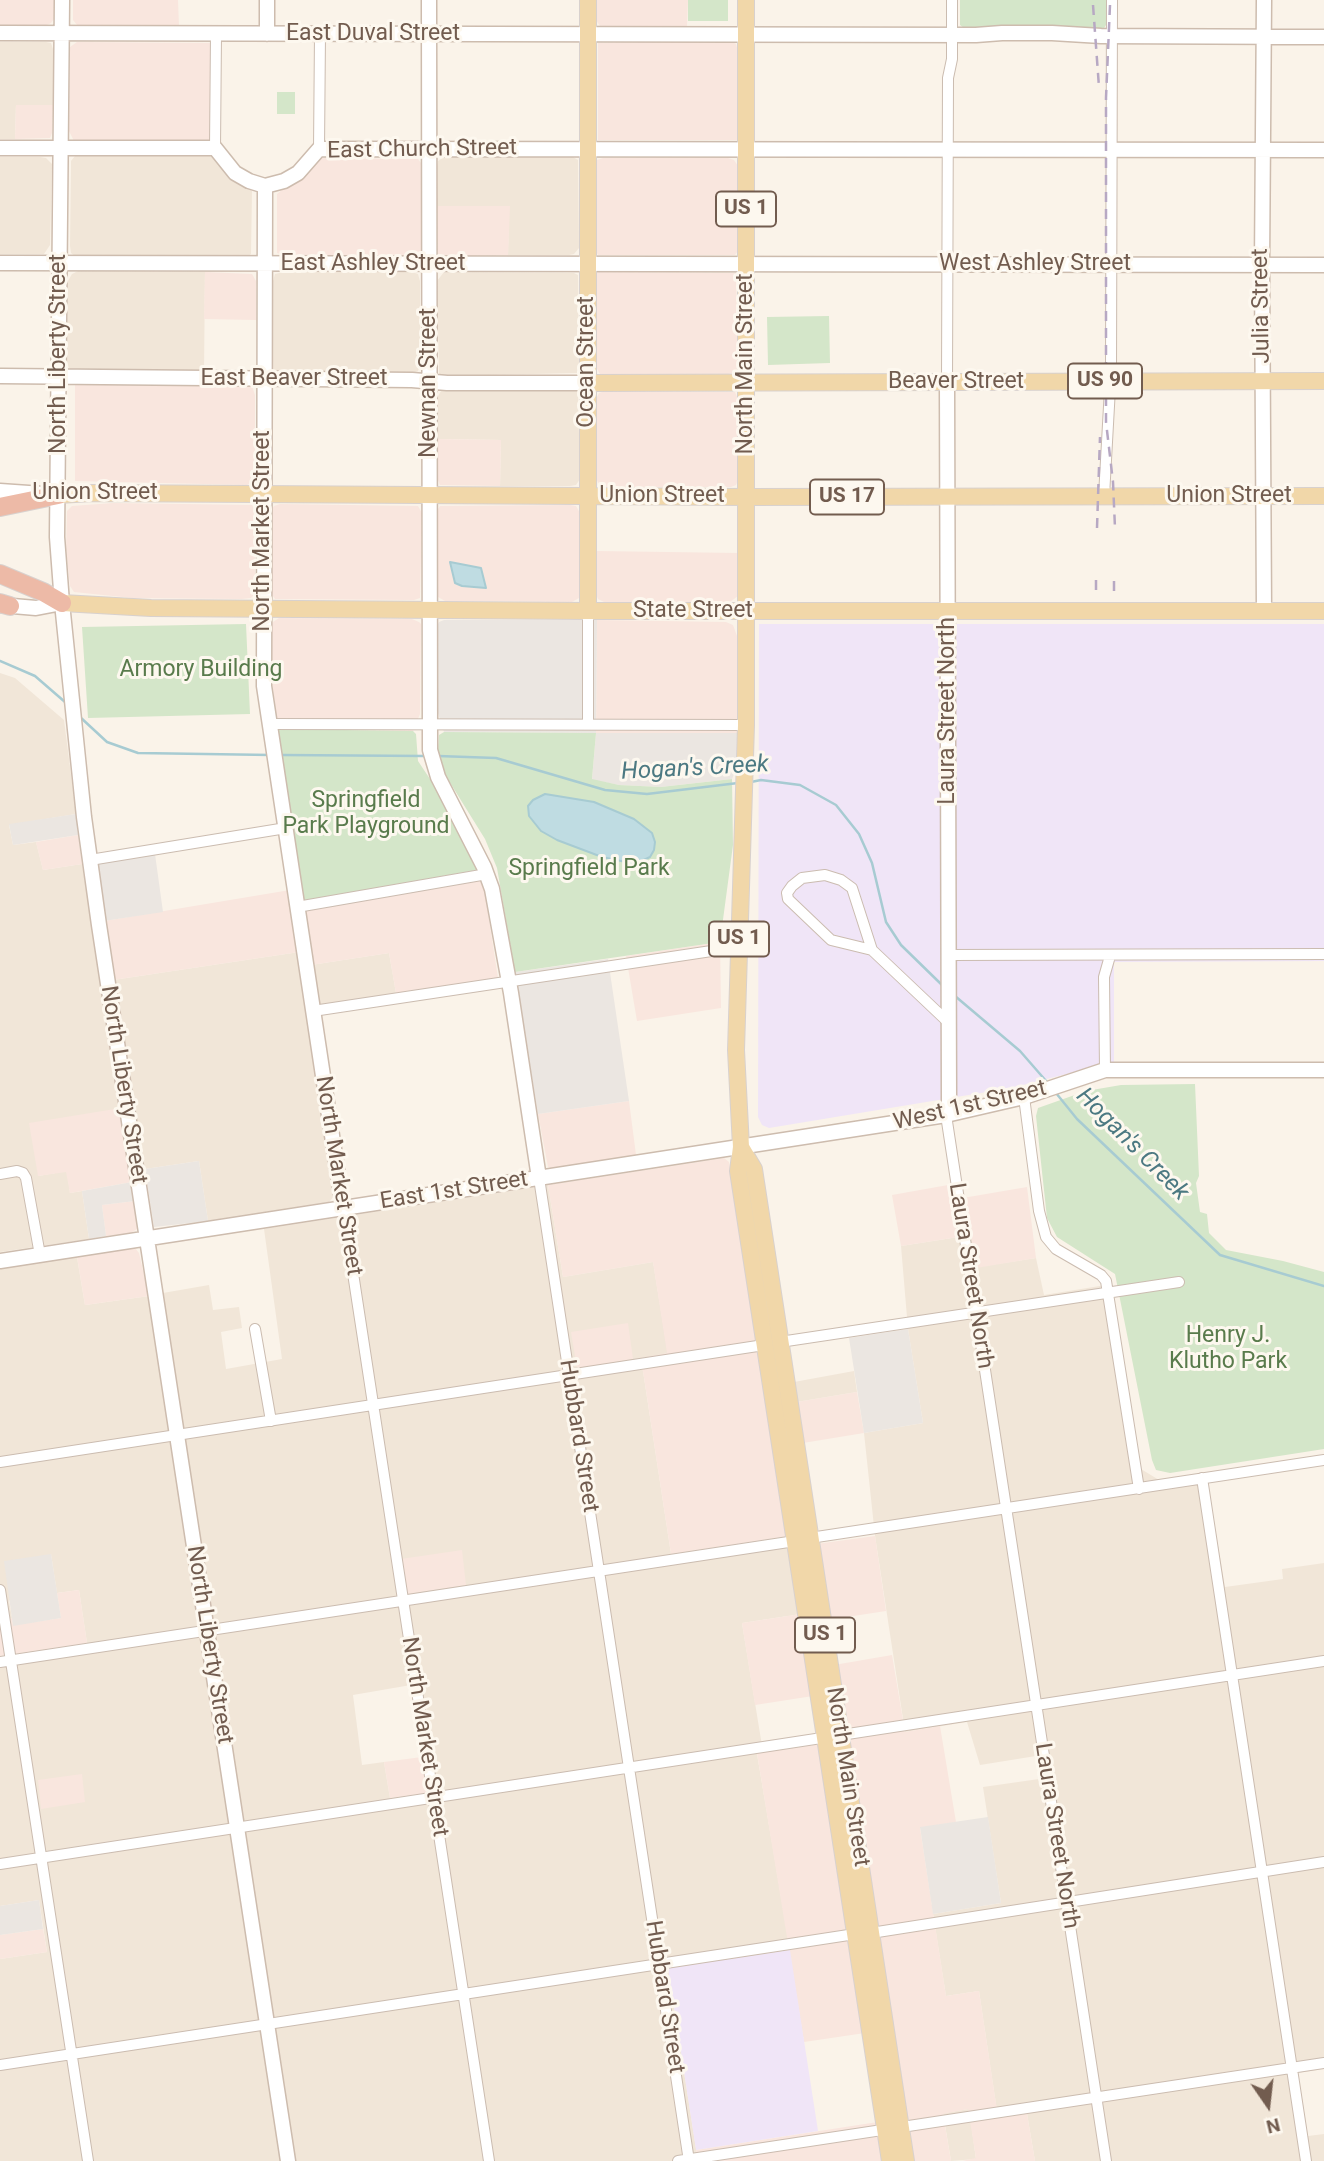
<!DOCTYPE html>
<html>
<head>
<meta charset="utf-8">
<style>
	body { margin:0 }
	#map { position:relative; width:1324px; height:2161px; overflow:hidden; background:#faf3e9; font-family:Roboto,sans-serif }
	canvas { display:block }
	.north { position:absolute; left:1233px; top:2070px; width:70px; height:70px; -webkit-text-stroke:5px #fdf8ef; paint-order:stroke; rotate:166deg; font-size:19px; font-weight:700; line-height:28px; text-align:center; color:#725c4f }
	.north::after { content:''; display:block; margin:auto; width:24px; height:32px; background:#725c4f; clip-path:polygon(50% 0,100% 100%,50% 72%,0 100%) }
</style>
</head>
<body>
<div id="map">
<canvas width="1324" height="2161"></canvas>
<div class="north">N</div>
</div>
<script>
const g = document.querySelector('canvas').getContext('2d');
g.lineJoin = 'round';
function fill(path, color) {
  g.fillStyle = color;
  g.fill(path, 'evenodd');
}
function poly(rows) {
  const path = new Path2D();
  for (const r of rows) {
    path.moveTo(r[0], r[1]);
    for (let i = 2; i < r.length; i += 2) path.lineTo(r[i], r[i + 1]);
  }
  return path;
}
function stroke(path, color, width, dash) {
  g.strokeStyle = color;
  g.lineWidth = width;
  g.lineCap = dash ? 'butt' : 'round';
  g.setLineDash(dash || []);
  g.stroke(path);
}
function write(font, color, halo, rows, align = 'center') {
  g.font = font + ' Roboto,sans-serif';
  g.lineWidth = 6;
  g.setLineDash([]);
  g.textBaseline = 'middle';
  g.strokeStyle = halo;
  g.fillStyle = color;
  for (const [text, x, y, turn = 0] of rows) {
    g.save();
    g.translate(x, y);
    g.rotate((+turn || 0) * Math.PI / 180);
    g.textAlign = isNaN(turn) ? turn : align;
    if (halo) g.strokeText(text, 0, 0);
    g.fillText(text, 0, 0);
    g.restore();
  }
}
const residential = poly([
	[0,42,46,42,51,43,53,49,53,105,16,105,15,139,0,139],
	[83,154,213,156,229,177,252,191,251,254,246,258,76,257,71,253,70,246,71,167,71,161,75,156],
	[0,157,40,157,46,158,52,164,50,245,44,254,0,254],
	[444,157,573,157,578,160,579,248,574,254,569,255,508,255,509,206,437,206,437,166,438,161],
	[78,271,205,272,204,373,75,372,69,369,67,361,68,281,72,274],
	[283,272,412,272,418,274,420,281,420,365,418,371,411,374,276,372,273,369,273,281,275,274],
	[444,272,574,273,578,275,579,367,577,373,444,376,439,374,437,281],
	[441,391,578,391,580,479,576,485,570,486,500,486,501,440,438,439,437,398],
	[0,673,15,678,64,720,76,814,9,825,13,845,36,842,43,870,82,864,121,1108,38,1176,67,1171,70,1193,82,1191,89,1239,0,1252],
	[299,952,335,1195,329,1202,208,1221,199,1161,145,1169,113,980],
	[389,953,396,993,317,1005,311,965],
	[548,1185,563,1277,653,1262,668,1354,641,1358,671,1554,789,1536,801,1614,742,1623,763,1752,757,1754,790,1950,668,1969,698,2161,295,2161,163,1293,209,1285,213,1310,239,1307,242,1328,221,1332,226,1369,282,1359,264,1229],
	[411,1685,427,1793,390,1798,384,1762,362,1765,353,1695],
	[971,1235,977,1267,1036,1258,1044,1295,1112,1284,1141,1469,1159,1480,1206,1473,1225,1587,1283,1579,1282,1569,1324,1563,1324,2069,1298,2073,1308,2136,1324,2134,1324,2161,1035,2161,1027,2114,998,2118,979,1991,946,1996,933,1914,1001,1903,983,1787,1039,1779,1036,1756,980,1765,967,1722,905,1732,875,1536,864,1433,923,1423,908,1329,901,1246],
	[77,1257,85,1305,149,1296,283,2161,0,2161,0,1959,47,1952,39,1900,0,1906,0,1656,87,1643,79,1590,57,1593,51,1554,9,1601,12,1618,0,1619,0,1269],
	[854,1371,857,1392,797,1402,794,1382],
	[969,2109,976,2159,951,2161,943,2113]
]);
const commercial = poly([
	[0,0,54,0,54,19,51,23,45,26,0,25],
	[73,0,178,0,179,26,77,25,73,20],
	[596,0,688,0,687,26,600,26,596,20],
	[730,40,736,44,738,51,737,140,598,140,598,43],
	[77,42,219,43,219,143,75,143,69,131,70,47],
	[16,105,53,105,52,133,50,138,15,139],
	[320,158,418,159,421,163,421,251,417,255,283,255,277,253,277,194],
	[603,158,728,158,734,160,738,166,738,251,735,255,598,255,595,249,595,165,597,160],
	[437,206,510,206,508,255,445,256,438,254],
	[205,272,252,274,256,281,256,320,204,319],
	[597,272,736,273,738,367,737,371,729,374,600,374,596,367,595,275],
	[75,384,252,386,255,395,255,477,253,482,247,485,75,481],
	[605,391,735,392,738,399,738,480,736,485,731,487,604,487,599,485,596,478,596,399,599,393],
	[438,439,501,440,500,486,440,485,438,480],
	[113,503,252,505,255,511,255,593,251,598,242,599,132,598,74,592,70,586,66,549,67,511,72,506],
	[280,504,418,506,422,513,420,598,414,600,275,599,271,593,271,510,274,506],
	[570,505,576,506,580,513,579,598,572,602,445,601,438,597,437,511,440,506],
	[596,551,739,553,738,596,730,602,604,602,598,599,596,594],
	[279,618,412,619,419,622,421,624,420,714,413,731,278,729,272,681,271,627,273,622],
	[597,620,726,622,733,625,737,636,737,733,596,733],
	[78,835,82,864,43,870,36,842],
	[477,870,483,880,498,978,396,993,389,953,311,965,303,901],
	[290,890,299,952,113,980,104,921],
	[720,942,721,1008,637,1021,626,956],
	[629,1101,636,1155,553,1169,548,1167,538,1114],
	[121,1108,132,1182,70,1193,66,1172,38,1176,29,1123],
	[724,1158,729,1162,734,1196,737,1199,789,1536,671,1554,641,1358,667,1353,653,1262,563,1277,548,1185],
	[948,1185,951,1200,1027,1187,1036,1258,976,1268,971,1235,901,1246,892,1195],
	[135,1201,139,1224,137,1229,131,1233,106,1236,102,1205],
	[135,1248,139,1253,149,1296,85,1305,77,1257],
	[628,1323,633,1359,577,1368,571,1332],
	[857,1392,864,1433,803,1443,797,1402],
	[875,1536,886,1611,827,1620,816,1544],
	[462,1550,466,1585,407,1594,401,1559],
	[79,1590,87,1643,0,1656,0,1619,12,1618,13,1625,61,1618,57,1593],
	[801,1614,813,1696,755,1705,742,1623],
	[892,1655,905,1732,940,1726,956,1822,920,1828,946,1996,979,1991,998,2117,1027,2114,1035,2161,962,2161,976,2158,968,2109,943,2114,951,2161,910,2161,834,1665],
	[821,1744,865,2033,804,2042,757,1753],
	[422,1757,427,1793,390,1798,384,1762],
	[82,1774,85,1802,41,1809,38,1780],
	[43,1929,47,1952,0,1959,0,1935],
	[878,2122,884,2161,698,2161,696,2150]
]);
const industrial = poly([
	[444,620,597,620,596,733,737,733,736,769,732,779,661,787,619,785,592,780,596,733,444,732,438,713,437,626,439,622],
	[76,814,78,835,13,845,9,824],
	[155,854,163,912,104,921,96,863],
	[608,959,629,1101,538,1114,515,972],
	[199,1161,208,1221,154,1227,145,1169],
	[132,1182,135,1201,102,1205,106,1236,89,1239,82,1191],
	[908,1329,923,1423,864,1433,849,1338],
	[51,1554,61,1618,13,1626,4,1561],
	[988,1817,1001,1903,933,1914,920,1827],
	[39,1900,43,1929,0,1935,0,1906]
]);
const education = poly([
	[759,624,1324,624,1324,961,1114,962,1114,1062,1011,1088,769,1128,762,1125,758,1117],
	[790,1950,818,2131,696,2150,668,1968]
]);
const green = poly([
	[688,0,728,0,728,21,688,21],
	[960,0,1106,0,1106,25,1103,30,965,29,960,25],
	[277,92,295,92,295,114,277,114],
	[829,316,830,363,768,365,767,317],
	[246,624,250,714,88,718,82,627],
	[278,729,413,731,416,734,418,761,432,782,475,861,477,870,303,901],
	[444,732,596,733,592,779,619,785,661,787,732,779,733,845,720,942,515,972,497,868,485,839,444,773,438,750,439,735],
	[1195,1084,1199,1176,1196,1183,1200,1212,1207,1214,1209,1233,1226,1250,1283,1261,1324,1272,1324,1449,1170,1473,1156,1470,1152,1460,1115,1274,1057,1237,1047,1218,1036,1116,1038,1108,1086,1091,1121,1085]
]);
const water = poly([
	[450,562,481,568,486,588,462,586,455,583,450,562],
	[545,794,594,802,634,819,652,833,655,842,654,850,650,857,635,864,602,857,557,840,541,831,529,816,528,806,533,800,545,794]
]);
const stream = poly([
	[0,661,35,676,65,702],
	[80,717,107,742,138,753,271,755],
	[281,755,425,756],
	[438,756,496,758,605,790,647,794,738,783],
	[751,782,761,780,800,785,836,805,859,834,872,863,886,922,901,945,942,985],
	[955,996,1020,1051,1047,1082],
	[1056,1093,1077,1119,1220,1255,1324,1286]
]);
const street = poly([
	[215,148,216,34],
	[319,149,320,34],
	[947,382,948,78,952,59,952,0],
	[1104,496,1111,370,1112,0],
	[269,724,746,725],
	[588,724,588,611],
	[90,860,286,828],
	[297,907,487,874],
	[872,950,852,888,841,880,825,875,802,878,792,886,787,893,788,899,831,940,872,950,948,1022],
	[948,955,1324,954],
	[313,1011,738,947],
	[1105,1070,1104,977,1110,956],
	[1024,1097,1039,1211,1046,1237,1056,1249,1101,1275,1106,1281,1139,1489],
	[946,1115,1106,2161],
	[0,1174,17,1171,23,1173,26,1178,40,1255],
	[539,1178,689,2161],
	[343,1208,489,2161],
	[255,1329,271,1421],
	[780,1342,1179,1282],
	[0,1462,764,1345],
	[1202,1478,1306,2161],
	[810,1538,1324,1460],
	[0,1590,88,2161],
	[0,1662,795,1541],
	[0,1864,1324,1661],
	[871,1933,1324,1862],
	[0,2065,855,1934],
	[678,2161,1324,2063]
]);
const secondary = poly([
	[62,0,57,537,62,603,84,817,99,925,288,2161],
	[429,0,430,750,438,777,484,867,492,889,511,993,539,1178],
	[0,33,976,35,1002,33,1052,33,1101,36,1324,37],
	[267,34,267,0],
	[0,148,215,148,235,173,249,181,265,186,284,181,298,173,319,149,1324,150],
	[265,186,264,686,343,1208],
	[0,263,1324,265],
	[0,376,412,380,447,383,587,383],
	[0,491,43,494],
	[1,605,36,608,62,603],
	[1264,611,1262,265,1264,0],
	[946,1115,949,1102,947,382],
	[0,1261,946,1115,1024,1097,1105,1070,1324,1070]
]);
const primary = poly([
	[588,0,588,611],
	[746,0,746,725,736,1050,741,1147,738,1171,890,2161],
	[587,383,1324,381],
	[58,495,92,493,746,497,1324,496],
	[62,603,151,608,588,611,1324,611],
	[741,1147,754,1169,906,2161]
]);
const highway = poly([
	[0,507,58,495],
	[0,574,43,592,62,603],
	[0,603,10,606]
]);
const rail = poly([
	[1093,5,1099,87],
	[1110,5,1106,98,1106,422,1113,482,1115,528],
	[1097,528,1100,437],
	[1096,590,1096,580],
	[1114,591,1114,580]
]);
const shields = [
	[746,209,60],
	[1105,381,74],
	[847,497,74],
	[739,939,60],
	[825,1635,60]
];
const shieldNames = [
	["US 1",746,209],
	["US 90",1105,381],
	["US 17",847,497],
	["US 1",739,939],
	["US 1",825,1635]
];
const streetNames = [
	["East Duval Street",373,34],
	["East Church Street",422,150,-1],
	["East Ashley Street",373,264],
	["West Ashley Street",1035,264],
	["Julia Street",1262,306,-91],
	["North Liberty Street",59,354,-90],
	["Ocean Street",587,362,-90],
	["North Main Street",746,364,-90],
	["East Beaver Street",294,379],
	["Beaver Street",956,382],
	["Newnan Street",429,383,-90],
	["Union Street",95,493],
	["Union Street",662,496],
	["Union Street",1229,496],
	["North Market Street",263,531,-90],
	["State Street",693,611],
	["Laura Street North",948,711,-90],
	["North Liberty Street",123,1085,81],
	["West 1st Street",970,1106,-13],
	["North Market Street",338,1176,81],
	["East 1st Street",454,1191,-9],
	["Laura Street North",970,1276,81],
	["Hubbard Street",578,1436,81],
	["North Liberty Street",209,1645,81],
	["North Market Street",424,1737,81],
	["North Main Street",847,1777,81],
	["Laura Street North",1056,1836,81],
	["Hubbard Street",664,1997,81]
];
const parkNames = [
	["Armory Building",201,670],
	["Springfield",366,801],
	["Park Playground",366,827],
	["Springfield Park",589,869],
	["Henry J.",1228,1336],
	["Klutho Park",1228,1362]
];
const waterNames = [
	["Hogan's Creek",695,769,-3],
	["Hogan's Creek",1132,1145,45]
];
fill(residential, '#f1e6d8');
fill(commercial, '#f9e6de');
fill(industrial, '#ebe6e1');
fill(education, '#f0e5f7');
fill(green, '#d4e6c9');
fill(water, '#bfdce2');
stroke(water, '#a7cbd2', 2);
stroke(stream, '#a7cbd2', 2.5);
stroke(street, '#cbbcb0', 12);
stroke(secondary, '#cdbcae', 17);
stroke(primary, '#d8d1ce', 18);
stroke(highway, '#d8d1ce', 20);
stroke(street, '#fff', 10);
stroke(secondary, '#fff', 14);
stroke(primary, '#f1d7a9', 16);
stroke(highway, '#edbaa7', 18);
stroke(rail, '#b7a8c3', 2.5, [10, 7]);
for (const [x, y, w] of shields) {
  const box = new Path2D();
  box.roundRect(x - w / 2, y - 17.5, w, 35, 5);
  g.fillStyle = '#fdf8ef';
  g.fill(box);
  stroke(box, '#725c4f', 2);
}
write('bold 21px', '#725c4f', null, shieldNames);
write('23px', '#725c4f', '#fdf8ef', streetNames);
write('23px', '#597b4c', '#fdf8ef', parkNames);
write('italic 24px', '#4c7982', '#fdf8ef', waterNames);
</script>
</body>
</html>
